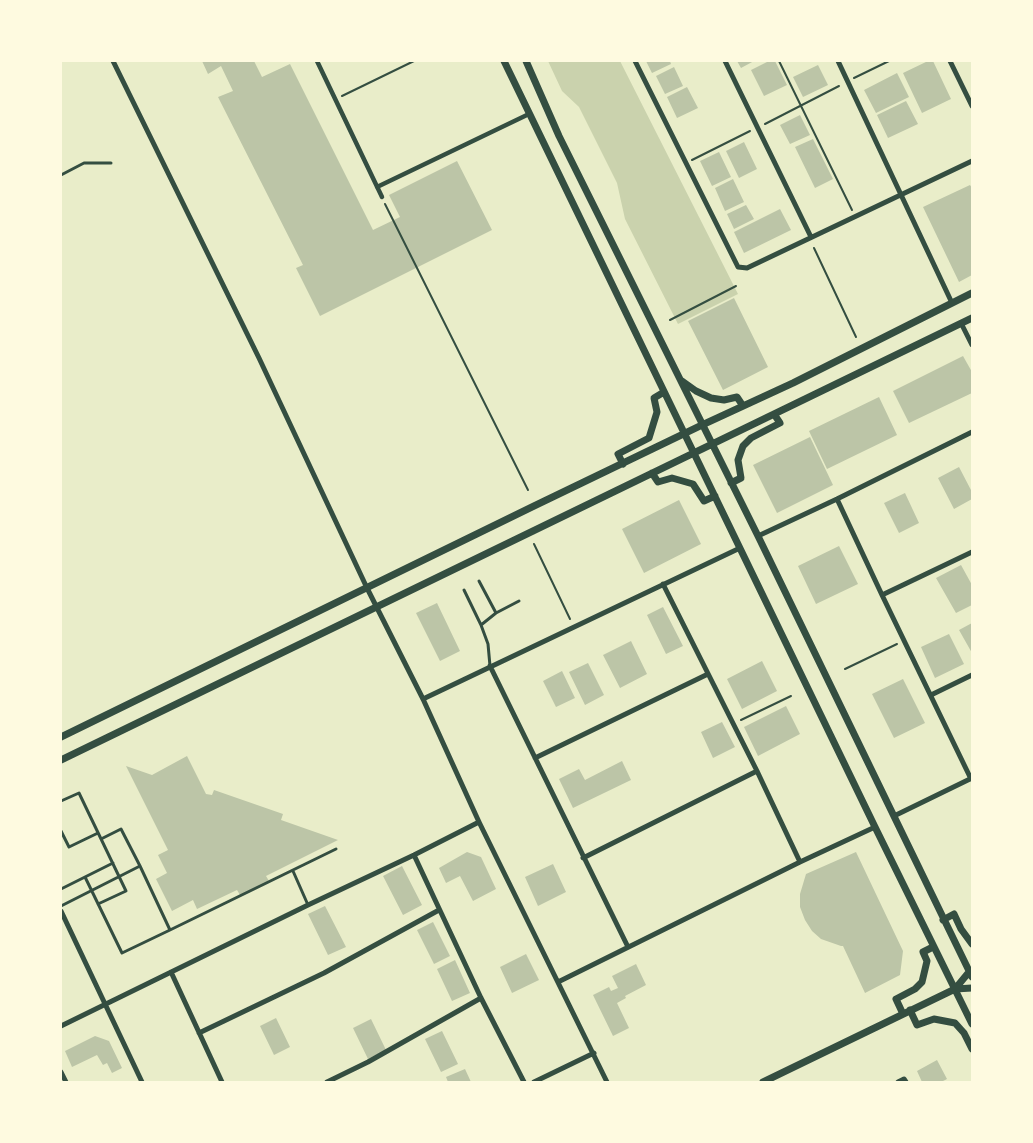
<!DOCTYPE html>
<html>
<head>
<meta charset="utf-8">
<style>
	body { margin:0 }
	#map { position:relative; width:1033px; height:1143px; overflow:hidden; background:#e9edc9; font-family:"Space Grotesk",sans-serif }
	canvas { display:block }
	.frame { position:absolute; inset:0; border:62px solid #fefae0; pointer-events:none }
</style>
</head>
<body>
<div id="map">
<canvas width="1033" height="1143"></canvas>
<div class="frame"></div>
</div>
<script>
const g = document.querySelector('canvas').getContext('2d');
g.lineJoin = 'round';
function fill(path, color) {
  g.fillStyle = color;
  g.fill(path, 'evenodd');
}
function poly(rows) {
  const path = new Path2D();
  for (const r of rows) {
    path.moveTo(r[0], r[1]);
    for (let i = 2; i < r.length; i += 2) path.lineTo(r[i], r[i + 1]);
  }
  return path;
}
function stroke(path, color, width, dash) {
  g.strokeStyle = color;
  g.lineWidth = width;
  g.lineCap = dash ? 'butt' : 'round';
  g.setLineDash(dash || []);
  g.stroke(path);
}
const green = poly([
	[548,61,620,61,738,294,678,324,625,219,617,183,579,107,562,91]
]);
const building = poly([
	[202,61,254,61,262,77,290,64,373,230,400,217,389,195,457,161,492,230,320,316,296,268,303,265,218,97,233,91,221,66,208,74],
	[646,61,670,61,671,64,652,73],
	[737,61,754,61,741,68],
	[769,61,775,61,787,85,764,96,751,70],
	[928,61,933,61,951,99,922,113,903,73],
	[818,65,828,85,803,97,793,77],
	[674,67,683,86,665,94,656,76],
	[897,73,909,97,876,113,864,90],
	[687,87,698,108,677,118,667,97],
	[906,101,918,124,888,138,877,115],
	[800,115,810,135,790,144,780,125],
	[813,139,833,179,815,188,795,147],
	[744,142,757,169,739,178,726,151],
	[719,152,731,177,712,186,700,161],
	[733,179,744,202,725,211,715,188],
	[970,185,972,188,972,275,959,282,923,207],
	[746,205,754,219,734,229,727,214],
	[780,209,791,230,744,253,734,232],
	[734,298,768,367,723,390,688,321],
	[963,356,972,372,972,393,909,423,893,391],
	[879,397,897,435,827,469,809,431],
	[810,437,833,485,777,513,753,465],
	[959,467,972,492,972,499,954,509,938,478],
	[905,493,919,523,899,533,884,503],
	[679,500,701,544,644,573,622,529],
	[839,546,858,584,816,604,798,566],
	[961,565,972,585,972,605,956,613,936,578],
	[437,603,460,651,440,661,416,613],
	[663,607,683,646,666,654,647,615],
	[972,623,972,653,959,630],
	[949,634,964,664,935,678,921,647],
	[631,641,647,674,620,688,603,655],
	[762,661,777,691,742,709,727,679],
	[588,663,604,695,585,705,569,672],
	[562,671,575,698,556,707,543,681],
	[903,679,925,723,894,738,872,694],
	[786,706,800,734,758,756,744,727],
	[722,722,735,747,713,758,701,732],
	[187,756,206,794,212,795,214,790,283,814,281,820,338,840,266,876,269,881,240,895,237,890,197,909,193,900,172,911,156,879,167,873,158,855,168,850,126,766,152,775],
	[622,761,631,780,573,808,559,779,579,769,585,780],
	[467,852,481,857,496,889,473,901,460,876,446,883,439,868],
	[856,852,903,951,900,975,865,993,843,946,841,946,821,939,812,931,805,920,800,907,800,894,806,874],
	[553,864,566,892,538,906,525,877],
	[402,866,422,905,403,915,383,876],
	[325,906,346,947,328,955,308,914],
	[433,922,450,956,434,964,417,930],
	[526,954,539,980,512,993,500,967],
	[455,960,470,993,452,1001,437,969],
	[636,964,646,985,625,996,626,998,617,1003,629,1028,613,1036,593,995,609,987,611,991,618,988,612,976],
	[276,1018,290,1047,274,1055,260,1026],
	[371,1019,386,1050,368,1059,353,1028],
	[442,1031,458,1064,441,1072,425,1039],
	[95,1036,109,1041,122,1068,112,1073,107,1063,103,1065,97,1055,72,1067,65,1051],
	[937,1060,947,1079,941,1082,922,1082,917,1071],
	[465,1069,471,1082,448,1082,446,1077]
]);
const path = poly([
	[779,61,852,210],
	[854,78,889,61],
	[342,96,414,61],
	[765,124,839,86],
	[692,160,750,131],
	[385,204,528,490],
	[814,248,856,337],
	[670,320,736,286],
	[534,544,570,619],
	[845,669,897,644],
	[741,720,791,696]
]);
const service = poly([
	[61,175,84,163,111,163],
	[479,581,496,613],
	[464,590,481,625,488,644,490,666],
	[481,625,496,613,519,601],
	[61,801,79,793,126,891,98,904],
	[61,831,69,847,98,833],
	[101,839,121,829,140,866],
	[293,871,308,905],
	[85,877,122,953,170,930],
	[61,889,113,863],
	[61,906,140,866,170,930,336,849]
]);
const pedestrian = poly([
	[317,61,382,197],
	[377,187,529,114]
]);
const minor = poly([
	[113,61,259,358,367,588,423,699,479,822,607,1082],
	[635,61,738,267,747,268,972,161],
	[725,61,811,237],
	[838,61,952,303],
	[950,61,972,106],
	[961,323,972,345],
	[837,499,882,595,971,779],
	[758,536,837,499,972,432],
	[663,584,757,771,800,862],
	[882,595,972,552],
	[490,666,628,947],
	[931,695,972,675],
	[423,699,740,548],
	[535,758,708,674],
	[894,816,972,778],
	[414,855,481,998,524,1082],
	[583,858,757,771],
	[61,911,142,1082],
	[171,972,222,1082],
	[558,982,800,862,875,827],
	[61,1026,308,905,414,855,479,822],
	[199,1033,324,973,439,910],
	[61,1072,66,1082],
	[327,1082,368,1062,481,998],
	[534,1082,594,1053],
	[898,1082,904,1079,906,1082]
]);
const tertiary = poly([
	[504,61,875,827,972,1024],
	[526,61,559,136,758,536,972,977],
	[682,381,696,391,711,398,724,400,737,397,743,406],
	[623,464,618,454,649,438,657,412,654,398,664,392],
	[652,473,658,482,672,478,693,484,704,501,715,496],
	[731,483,741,478,738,460,743,446,751,438,780,423,774,414],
	[61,737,534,506,702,425,793,383,972,293],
	[61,760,972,318],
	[943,920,954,914,961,929,972,944],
	[955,989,969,972,971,971],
	[910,1010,917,1025,934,1019,955,1023,964,1033,972,1049],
	[903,1014,896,999,915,989,922,982,927,961,923,952,933,947],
	[763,1082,955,989,972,988]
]);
fill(green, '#cad2ad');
fill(building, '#bcc5a7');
stroke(path, '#344e41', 2);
stroke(service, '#344e41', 3);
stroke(pedestrian, '#344e41', 4.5);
stroke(minor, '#344e41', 5);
stroke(tertiary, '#344e41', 7);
</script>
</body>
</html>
